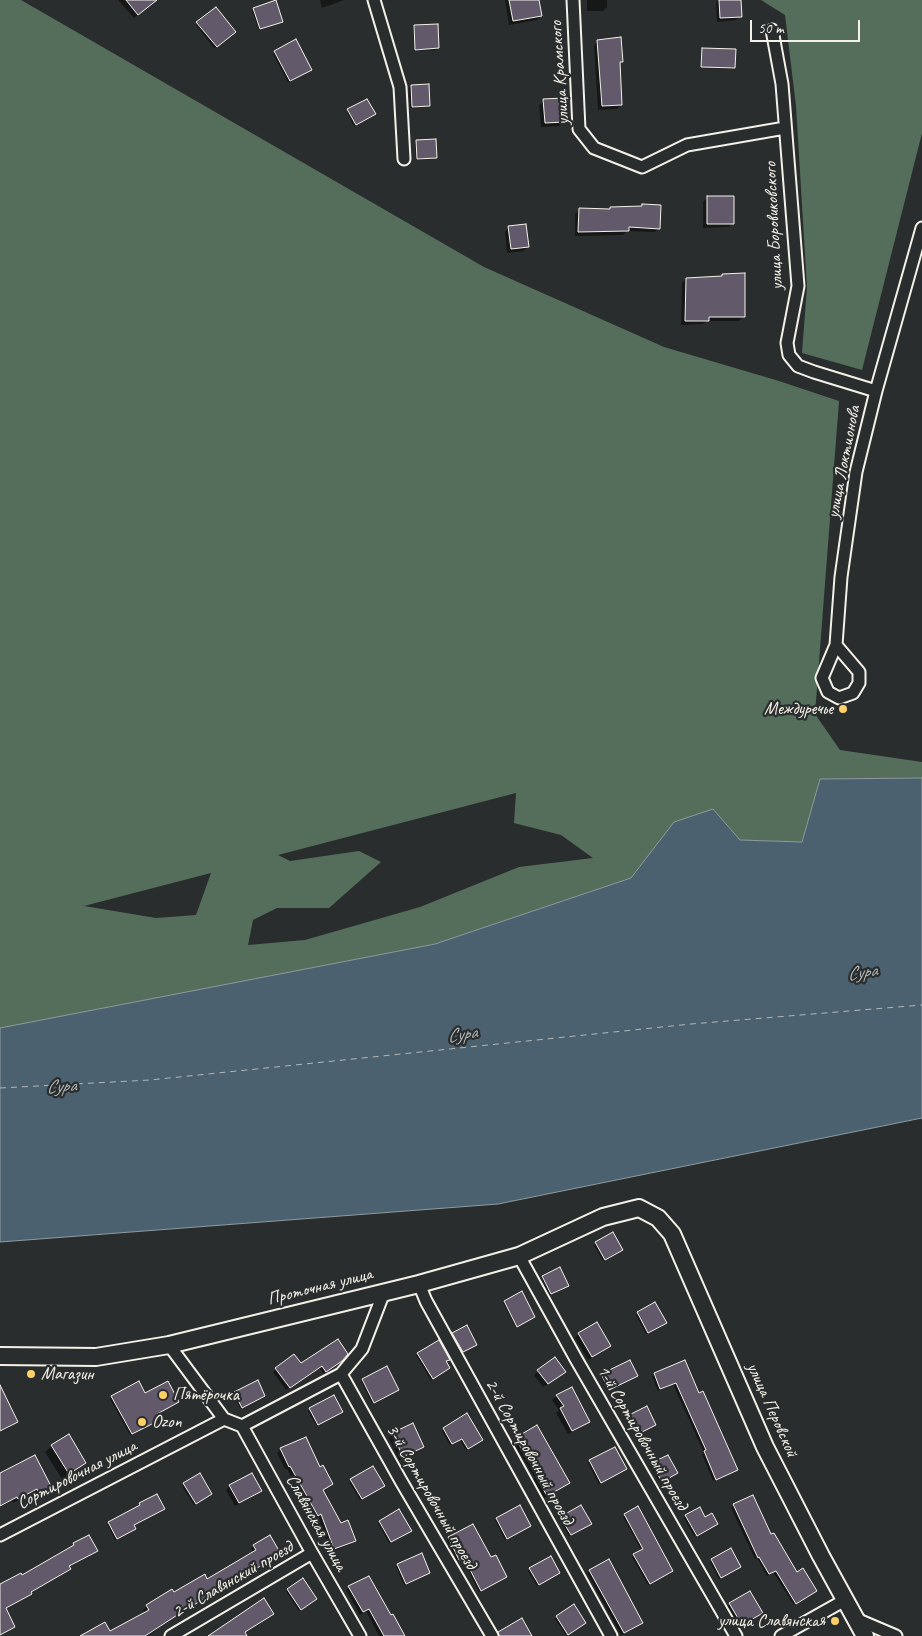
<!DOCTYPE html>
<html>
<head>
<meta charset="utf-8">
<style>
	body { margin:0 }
	#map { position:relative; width:922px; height:1636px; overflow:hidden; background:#2a2d2e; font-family:Caveat,sans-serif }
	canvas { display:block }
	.scale { position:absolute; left:750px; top:20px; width:110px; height:22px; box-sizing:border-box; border:2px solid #f4f1e8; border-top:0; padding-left:6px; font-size:15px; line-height:18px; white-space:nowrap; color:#f4f1e8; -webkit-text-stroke:4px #2a2d2e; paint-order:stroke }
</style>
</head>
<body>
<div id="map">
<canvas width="922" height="1636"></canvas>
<div class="scale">50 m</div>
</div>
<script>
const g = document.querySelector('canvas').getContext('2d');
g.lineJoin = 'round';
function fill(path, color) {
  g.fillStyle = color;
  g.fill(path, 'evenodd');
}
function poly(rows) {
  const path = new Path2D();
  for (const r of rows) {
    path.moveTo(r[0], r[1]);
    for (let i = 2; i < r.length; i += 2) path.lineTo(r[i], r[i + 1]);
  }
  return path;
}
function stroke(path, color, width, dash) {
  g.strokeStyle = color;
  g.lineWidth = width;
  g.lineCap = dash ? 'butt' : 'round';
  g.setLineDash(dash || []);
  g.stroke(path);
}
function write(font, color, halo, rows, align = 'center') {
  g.font = font + ' Caveat,sans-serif';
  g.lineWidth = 4.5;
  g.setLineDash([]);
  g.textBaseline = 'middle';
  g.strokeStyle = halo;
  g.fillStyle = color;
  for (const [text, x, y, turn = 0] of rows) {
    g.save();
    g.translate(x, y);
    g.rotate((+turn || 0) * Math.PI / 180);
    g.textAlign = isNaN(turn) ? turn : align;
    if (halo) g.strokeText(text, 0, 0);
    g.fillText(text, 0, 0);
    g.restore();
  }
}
const green = poly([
	[0,0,21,0,484,267,664,347,779,381,839,401,815,714,840,750,922,762,922,778,820,779,802,842,740,840,713,809,674,822,631,878,435,944,0,1028],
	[516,793,514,823,561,835,593,858,519,867,420,907,305,940,248,945,253,920,277,908,329,908,381,862,359,851,290,861,278,855],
	[211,873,196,915,156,918,84,906],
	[761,0,922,0,922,133,862,370,802,353,807,287,796,106,785,15]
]);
const water = poly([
	[922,778,922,1118,498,1204,0,1242,0,1028,435,944,631,878,674,822,713,809,740,840,802,842,820,779,922,778]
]);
const shadow = poly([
	[118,0,156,0,134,18],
	[320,0,344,0,322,8],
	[505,0,538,0,541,16,537,20,509,25],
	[587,0,607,0,607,7,603,11,587,11],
	[718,0,740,0,740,16,736,20,717,22,716,3],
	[215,9,234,32,214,48,196,25],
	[254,9,282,21,259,30,252,11],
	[415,26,438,48,436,50,414,51,413,28],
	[296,41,309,71,288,82,273,54],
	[598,41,622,61,619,64,621,105,617,109,598,110,594,45],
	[702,49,734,68,732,69,700,68,701,51],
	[411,86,429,106,427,107,410,108,409,88],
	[544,101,563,121,559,126,541,127,539,105],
	[348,110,372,116,354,126,347,112],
	[417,141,436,158,434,159,416,160,415,143],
	[707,198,733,223,729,227,703,228,703,202],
	[610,208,659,228,655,232,627,231,623,235,575,236,575,214,580,210,608,210],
	[509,227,528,247,523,251,507,253,505,232],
	[723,275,743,317,739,321,707,321,703,324,681,325,682,283,686,279,720,278],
	[612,1233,620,1251,603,1261,594,1245],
	[543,1277,567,1286,549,1295,541,1278],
	[505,1302,534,1317,516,1327,503,1303],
	[655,1304,663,1324,646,1334,636,1315],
	[453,1334,474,1346,461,1353,451,1335],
	[579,1334,609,1346,588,1360,575,1338],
	[418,1354,448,1359,445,1362,447,1370,431,1380,416,1355],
	[684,1361,698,1395,736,1470,713,1481,702,1454,704,1453,673,1384,658,1391,652,1376],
	[337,1364,323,1373,319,1368,286,1390,273,1372,276,1369,300,1365],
	[538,1371,565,1372,543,1387,534,1375],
	[602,1375,634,1377,607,1390,600,1376],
	[363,1380,396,1392,372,1403,361,1381],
	[257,1382,262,1397,240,1408,233,1395],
	[572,1389,589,1421,584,1426,568,1434,556,1413,559,1410,552,1400,557,1396],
	[112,1397,156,1421,130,1435,110,1399],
	[0,1398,17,1422,12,1426,0,1432],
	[310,1409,339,1414,316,1425,308,1411],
	[466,1415,479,1441,466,1450,460,1440,450,1445,442,1431],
	[630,1416,654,1425,636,1435,628,1418],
	[393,1434,422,1446,418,1451,399,1460,389,1438],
	[516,1439,569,1483,544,1498,533,1480,535,1478,513,1442],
	[52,1446,85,1463,78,1469,62,1479,45,1452],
	[281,1449,319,1468,332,1483,322,1491,340,1524,354,1541,351,1544,331,1552,317,1517,314,1518,287,1469,285,1469,277,1453],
	[590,1461,626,1469,599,1484,588,1463],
	[652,1464,675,1475,660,1483,650,1466],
	[0,1476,51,1490,36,1500,32,1493,13,1503,12,1501,0,1507],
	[351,1480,382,1487,360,1500,349,1482],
	[184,1484,209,1496,194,1505,182,1486],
	[230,1486,260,1491,256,1495,235,1506,226,1490],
	[157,1495,133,1526,133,1531,115,1540,107,1524],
	[734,1505,770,1536,796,1574,813,1593,794,1605,773,1572,767,1576,757,1558,755,1559,731,1508],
	[520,1506,528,1527,505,1540,495,1520],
	[625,1515,670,1573,648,1585,632,1557,642,1551,623,1517],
	[686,1516,717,1524,694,1536,684,1518],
	[561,1518,588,1525,569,1536,559,1519],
	[380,1522,408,1532,389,1543,378,1523],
	[473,1526,490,1559,506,1577,479,1592,462,1558,457,1561,447,1540],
	[270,1537,276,1557,195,1604,185,1588,207,1581,253,1553,251,1548],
	[730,1550,738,1569,719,1579,710,1562],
	[398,1565,429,1573,404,1585,396,1567],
	[530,1569,559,1573,537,1586,528,1571],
	[590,1571,641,1623,638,1626,621,1635,587,1573],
	[369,1578,402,1634,400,1636,379,1636,366,1611,360,1615,346,1590,349,1587],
	[288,1590,316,1599,299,1611,286,1591],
	[730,1604,761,1613,737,1628,726,1609],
	[147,1606,182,1611,148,1636,83,1636,110,1633,145,1613,143,1610],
	[557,1617,583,1624,566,1635,555,1619]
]);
const ferry = poly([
	[0,1088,150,1080,691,1024,922,1005]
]);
const building = poly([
	[126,0,157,0,138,15,126,0],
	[276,0,283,22,260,29,253,8,276,0],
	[509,0,539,0,542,16,513,21,509,0],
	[719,0,741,0,742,17,720,18,719,0],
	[216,7,236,32,217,47,196,22,216,7],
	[438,24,439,48,415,50,414,25,438,24],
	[621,37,623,62,620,62,622,105,602,106,597,40,621,37],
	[296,39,312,70,290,81,274,51,296,39],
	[702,48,736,49,735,68,701,67,702,48],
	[429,84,430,106,412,107,411,85,429,84],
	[563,98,565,122,545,123,543,99,563,98],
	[367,99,376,114,356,125,347,109,367,99],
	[436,139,437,158,417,159,416,140,436,139],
	[707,196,734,196,734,224,707,224,707,196],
	[642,204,661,205,660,229,629,227,629,231,578,232,579,208,610,209,610,207,642,206,642,204],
	[526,224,529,247,511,249,508,226,526,224],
	[745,273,745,317,709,317,709,321,685,321,686,278,722,276,722,274,745,273],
	[613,1232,623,1250,605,1260,595,1242,613,1232],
	[560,1267,569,1286,551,1294,542,1276,560,1267],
	[522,1291,535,1317,517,1327,504,1301,522,1291],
	[655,1302,667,1323,648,1333,637,1312,655,1302],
	[597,1322,611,1346,592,1357,578,1333,597,1322],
	[467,1325,477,1345,463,1352,452,1333,467,1325],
	[338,1339,348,1354,342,1361,326,1372,322,1366,290,1388,275,1368,294,1354,301,1363,338,1339],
	[439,1340,450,1360,446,1361,450,1368,433,1379,417,1353,439,1340],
	[555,1357,566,1372,548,1384,537,1370,555,1357],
	[630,1360,638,1376,609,1390,601,1374,630,1360],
	[685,1360,699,1393,703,1391,738,1470,716,1480,704,1451,706,1450,676,1383,660,1389,654,1373,685,1360],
	[387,1366,399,1390,374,1403,362,1379,387,1366],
	[258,1380,265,1396,242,1408,234,1392,258,1380],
	[139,1381,145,1393,168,1381,179,1402,157,1414,160,1420,132,1434,111,1396,139,1381],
	[0,1385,18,1422,0,1431,0,1385],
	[572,1387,590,1422,572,1431,560,1408,564,1406,556,1395,572,1387],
	[334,1395,343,1412,318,1425,309,1408,334,1395],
	[647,1406,656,1425,638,1434,629,1415,647,1406],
	[467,1413,483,1440,468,1449,462,1439,452,1444,443,1428,467,1413],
	[413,1423,424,1447,403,1457,392,1433,413,1423],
	[537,1425,570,1483,547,1496,536,1476,538,1475,515,1438,537,1425],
	[69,1434,86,1463,69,1474,51,1445,69,1434],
	[306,1437,320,1467,323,1465,333,1484,323,1490,341,1523,348,1520,356,1541,334,1549,321,1514,318,1516,290,1466,289,1467,280,1448,306,1437],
	[615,1447,627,1469,601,1483,589,1460,615,1447],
	[35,1455,53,1490,41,1497,37,1489,18,1499,17,1497,0,1506,0,1473,35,1455],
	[668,1455,678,1473,662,1482,651,1463,668,1455],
	[373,1466,385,1486,362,1499,350,1479,373,1466],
	[200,1473,212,1494,196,1504,183,1483,200,1473],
	[252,1473,262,1491,239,1503,229,1485,252,1473],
	[157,1494,165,1509,134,1525,136,1529,117,1539,108,1522,140,1505,139,1503,157,1494],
	[753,1495,771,1534,774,1533,797,1572,803,1568,817,1591,796,1604,776,1571,769,1574,759,1557,758,1558,733,1504,753,1495],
	[520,1505,531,1526,507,1539,496,1518,520,1505],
	[581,1505,592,1524,571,1535,560,1517,581,1505],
	[638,1506,673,1571,650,1584,633,1554,643,1549,624,1514,638,1506],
	[700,1507,705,1517,712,1513,718,1524,697,1536,685,1515,700,1507],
	[399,1509,412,1531,391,1542,379,1521,399,1509],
	[473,1524,491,1557,496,1555,507,1577,481,1591,464,1558,459,1560,448,1537,473,1524],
	[89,1535,98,1551,69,1566,71,1569,31,1592,32,1594,6,1608,15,1627,0,1635,0,1584,21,1573,22,1575,74,1545,73,1543,89,1535],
	[270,1535,281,1554,185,1610,145,1636,80,1636,105,1622,110,1631,149,1610,146,1605,172,1589,174,1592,205,1574,207,1579,256,1550,253,1545,270,1535],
	[731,1548,741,1567,721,1578,711,1559,731,1548],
	[422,1553,430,1573,406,1584,397,1564,422,1553],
	[551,1556,560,1573,539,1585,529,1568,551,1556],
	[609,1559,643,1623,624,1633,589,1570,609,1559],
	[369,1576,391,1615,393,1614,405,1636,384,1636,369,1609,363,1612,348,1586,369,1576],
	[303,1578,317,1599,301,1610,287,1589,303,1578],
	[750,1591,763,1613,742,1625,729,1603,750,1591],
	[264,1598,274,1614,245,1632,247,1636,208,1636,264,1598],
	[574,1604,586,1623,568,1635,556,1616,574,1604],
	[522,1618,532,1636,499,1636,498,1632,522,1618]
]);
const minor = poly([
	[374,0,400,87,404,159],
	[573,0,579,129,594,148,642,167,687,145,785,128],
	[772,30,782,84,798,286,787,343,789,355,798,366,814,372,876,391],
	[836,645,859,672,859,683,853,693,839,698,828,692,822,678,836,645,841,577,856,472,876,391,922,228],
	[519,1256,576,1359,736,1636],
	[419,1284,426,1301,611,1636],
	[169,1345,224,1419,242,1426,341,1374,362,1349,384,1292],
	[341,1374,401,1481,492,1636],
	[242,1426,312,1553,360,1636],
	[0,1535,224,1419],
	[856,1619,896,1636],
	[171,1636,312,1553],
	[781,1636,845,1600]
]);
const secondary = poly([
	[0,1356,96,1357,169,1345,419,1284,519,1256,603,1217,639,1208,658,1218,672,1234,765,1447,821,1556,865,1636]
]);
const markers = [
	[843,709,5,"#ffd166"],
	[31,1374,5,"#ffd166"],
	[163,1395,5,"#ffd166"],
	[142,1422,5,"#ffd166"],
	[835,1621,5,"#ffd166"]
];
const streetNames = [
	["улица Крамского",560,73,-94],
	["улица Боровиковского",774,226,-93],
	["улица Локтионова",844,462,-79],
	["Проточная улица",320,1287,-14],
	["улица Перовской",772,1410,66],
	["1-й Сортировочный проезд",642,1438,60],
	["2-й Сортировочный проезд",529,1452,61],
	["Сортировочная улица",77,1475,-27],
	["3-й Сортировочный проезд",431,1497,60],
	["Славянская улица",316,1523,61],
	["2-й Славянский проезд",233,1580,-30]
];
const poiNames = [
	["Междуречье",833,709,"right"],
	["Магазин",41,1374],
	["Пятёрочка",173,1395],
	["Ozon",152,1422],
	["улица Славянская",825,1621,"right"]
];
const waterNames = [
	["Сура",862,973,-9],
	["Сура",462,1035,-9],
	["Сура",61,1087,-4]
];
fill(green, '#556e5c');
fill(water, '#4c616f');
stroke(water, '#8f9b9f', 1);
fill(shadow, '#0007');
stroke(ferry, '#b1b7b8', 1, [6, 5]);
fill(building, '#625a6b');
stroke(building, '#f4f1e8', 1);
stroke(minor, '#f4f1e8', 15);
stroke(secondary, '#f4f1e8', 20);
stroke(minor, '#2a2d2e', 11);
stroke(secondary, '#2a2d2e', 16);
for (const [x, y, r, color] of markers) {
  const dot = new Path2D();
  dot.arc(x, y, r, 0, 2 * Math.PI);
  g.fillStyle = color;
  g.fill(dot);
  stroke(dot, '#2a2d2e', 2);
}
write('18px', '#f4f1e8', '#2a2d2e', streetNames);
write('18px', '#f4f1e8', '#2a2d2e', poiNames, 'left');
write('italic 19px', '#b1b7b8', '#2a2d2e', waterNames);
</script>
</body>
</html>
